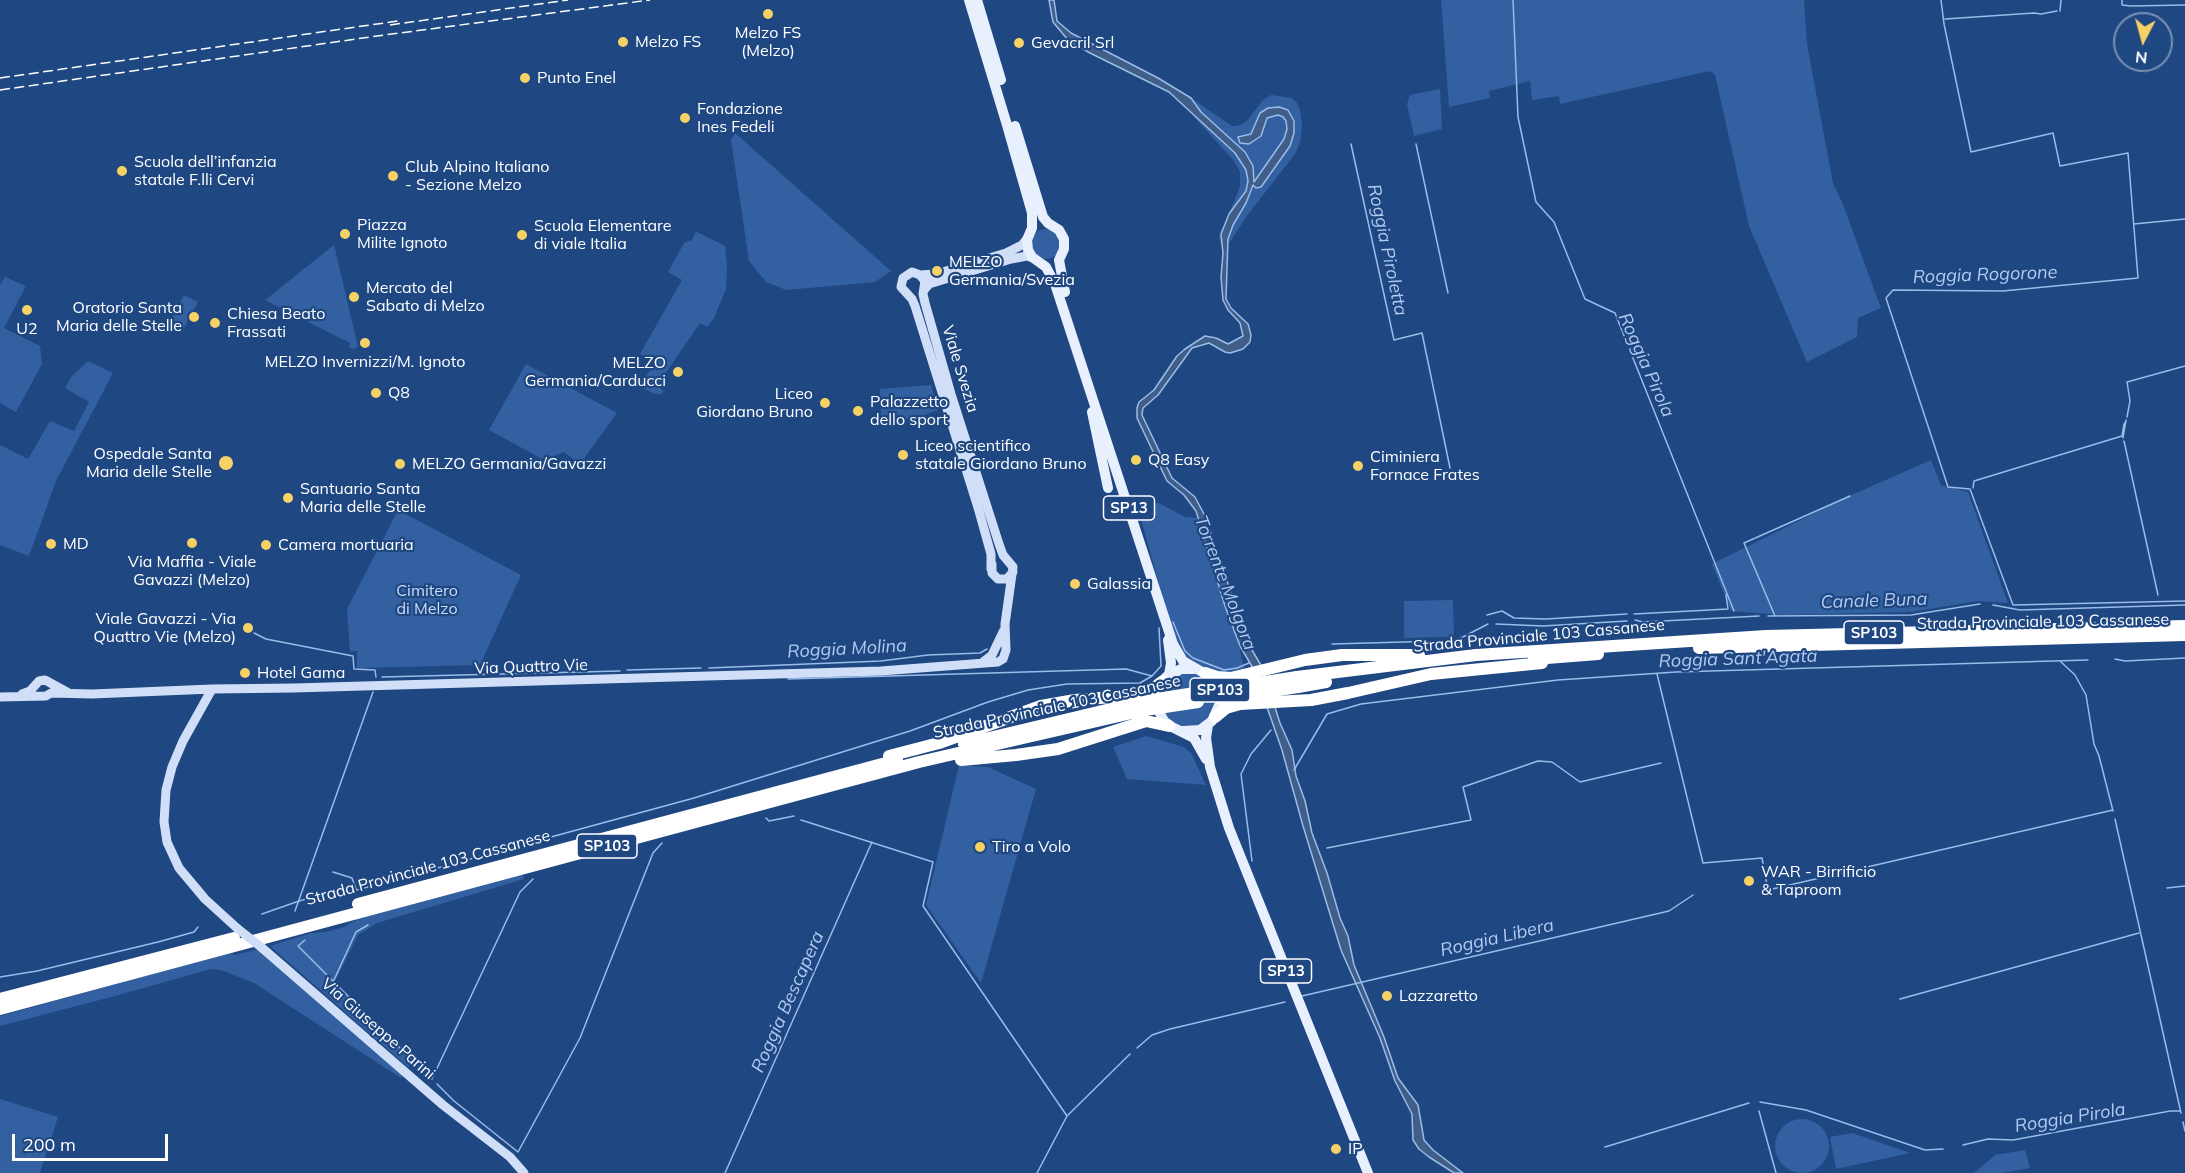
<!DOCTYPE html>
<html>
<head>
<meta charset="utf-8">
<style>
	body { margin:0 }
	#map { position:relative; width:2185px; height:1173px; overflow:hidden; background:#1f4782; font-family:Mulish,sans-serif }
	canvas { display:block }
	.north { position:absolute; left:2113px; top:12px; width:60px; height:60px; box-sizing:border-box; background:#1f4782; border:2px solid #7991b4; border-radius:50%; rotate:186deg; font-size:16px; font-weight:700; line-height:24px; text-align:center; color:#fff }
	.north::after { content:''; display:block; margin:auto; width:21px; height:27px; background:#f6d266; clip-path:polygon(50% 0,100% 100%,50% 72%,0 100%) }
	.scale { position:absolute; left:12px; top:1134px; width:156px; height:27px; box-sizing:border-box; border:3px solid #fff; border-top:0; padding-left:8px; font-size:18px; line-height:21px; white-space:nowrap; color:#fff; -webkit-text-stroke:4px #1f4782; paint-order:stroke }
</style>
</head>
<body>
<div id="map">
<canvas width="2185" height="1173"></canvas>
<div class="north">N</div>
<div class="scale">200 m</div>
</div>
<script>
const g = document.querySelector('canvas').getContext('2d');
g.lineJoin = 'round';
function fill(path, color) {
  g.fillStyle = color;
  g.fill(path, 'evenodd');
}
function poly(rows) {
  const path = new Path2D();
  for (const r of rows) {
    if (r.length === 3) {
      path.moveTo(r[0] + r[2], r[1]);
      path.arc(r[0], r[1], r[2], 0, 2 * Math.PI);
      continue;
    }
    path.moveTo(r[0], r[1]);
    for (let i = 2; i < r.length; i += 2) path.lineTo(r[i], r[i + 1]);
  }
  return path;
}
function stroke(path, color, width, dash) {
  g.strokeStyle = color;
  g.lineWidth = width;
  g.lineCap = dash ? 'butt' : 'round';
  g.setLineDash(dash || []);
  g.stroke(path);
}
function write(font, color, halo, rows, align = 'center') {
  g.font = font + ' Mulish,sans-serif';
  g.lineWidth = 4.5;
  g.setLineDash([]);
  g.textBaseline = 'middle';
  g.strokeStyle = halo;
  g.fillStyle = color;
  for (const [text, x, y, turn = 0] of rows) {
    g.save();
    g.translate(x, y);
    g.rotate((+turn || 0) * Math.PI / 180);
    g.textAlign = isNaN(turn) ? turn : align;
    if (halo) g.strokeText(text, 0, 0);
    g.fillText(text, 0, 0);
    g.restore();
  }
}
const green = poly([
	[1441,0,1804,0,1807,44,1833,183,1842,202,1881,308,1858,318,1857,337,1807,362,1749,226,1715,75,1710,71,1560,104,1559,96,1532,100,1530,81,1489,91,1490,98,1449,107],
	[1440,89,1442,129,1414,136,1407,104,1410,95],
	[1183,95,1191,98,1232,126,1237,126,1246,122,1263,100,1271,95,1291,98,1297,103,1300,109,1302,127,1300,143,1295,154,1246,217,1228,245,1220,243,1219,237,1240,187,1240,172,1234,161,1194,117],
	[735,133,891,271,875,282,786,290,766,282,749,261,731,140],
	[1046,244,15],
	[697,232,725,246,727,266,726,289,714,318,707,327,700,323,657,386,664,391,661,394,655,394,640,387,654,363,640,354,682,280,668,272,684,243,692,240,695,233],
	[334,245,358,347,353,349,349,347,350,343,265,300],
	[5,277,26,286,4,328,40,346,42,364,16,412,0,403,0,285],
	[184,295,198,302,182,332,168,325],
	[88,361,113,373,56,481,29,556,0,545,0,445,28,459,50,421,74,431,89,402,65,388,71,377],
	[526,364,617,413,580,464,564,452,544,460,489,430],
	[931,385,938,410,916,418,881,420,880,389],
	[1931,460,1941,485,1968,492,2008,603,1978,601,1911,612,1781,615,1731,611,1712,564,1847,497],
	[1159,503,1185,517,1197,518,1239,647,1245,671,1227,674,1195,664,1185,658,1172,633,1137,504],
	[398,510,521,575,480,665,357,668,357,651,350,652,347,609],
	[1453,600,1454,637,1404,638,1404,601],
	[1188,671,1205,676,1217,698,1209,720,1200,726,1180,726,1165,716,1161,694,1168,680],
	[1146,736,1184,747,1191,753,1206,785,1127,779,1113,747],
	[959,765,988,767,1036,789,981,983,926,905],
	[522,873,524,879,377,923,358,935,334,983,413,1062,408,1067,270,946,311,933,326,932,344,927,359,918],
	[258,949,403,1075,401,1078,254,983,221,970,211,969,115,996,0,1026,0,1016,229,953,235,955],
	[0,1099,58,1117,40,1173,0,1173],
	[1802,1146,27],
	[1852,1133,1861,1136,1910,1153,1836,1169,1830,1137],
	[2025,1150,2030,1168,2002,1173,1974,1173,1995,1155]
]);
const water = poly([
	[1049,0,1054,0,1057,21,1071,33,1158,78,1191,98,1201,112,1245,152,1253,166,1254,182,1284,139,1287,129,1286,121,1283,117,1278,115,1267,118,1261,136,1249,144,1240,143,1238,137,1251,134,1260,113,1268,108,1279,107,1288,110,1294,121,1294,133,1290,146,1261,187,1256,188,1253,185,1246,203,1233,225,1228,239,1226,299,1231,308,1248,324,1251,335,1250,342,1243,349,1230,353,1225,352,1209,343,1192,348,1158,395,1143,408,1142,415,1172,478,1195,497,1205,516,1242,625,1252,650,1262,667,1280,723,1292,750,1296,776,1305,801,1312,833,1327,873,1340,918,1348,936,1354,965,1384,1037,1398,1078,1418,1105,1424,1140,1433,1150,1463,1173,1454,1173,1429,1157,1419,1149,1413,1140,1412,1114,1395,1081,1380,1038,1341,950,1303,826,1282,750,1254,670,1240,646,1225,606,1196,511,1184,495,1167,481,1137,418,1137,408,1139,402,1154,390,1177,356,1185,349,1205,336,1216,338,1228,344,1243,336,1240,323,1228,310,1223,300,1221,277,1223,253,1221,234,1229,214,1246,191,1248,181,1246,170,1235,153,1169,92,1090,53,1068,40,1053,22,1049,0]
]);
const stream = poly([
	[1513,0,1518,117,1536,202,1554,222,1585,299,1615,313,1734,611],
	[1941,0,1944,24,1971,152,2053,133,2060,166,2128,153,2138,278,2003,291,1893,290,1886,298,1948,487,1970,489,2013,605,2185,601],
	[2122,0,2122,5,2131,6,2185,5],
	[2060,11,2061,0],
	[1945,19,2034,13,2041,14,2057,11],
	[1351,144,1394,340,1422,333,1450,468],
	[1416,144,1448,293],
	[2134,224,2185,219],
	[2127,417,2130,401,2127,382,2185,366],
	[2123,438,2126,420],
	[2124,441,2158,595],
	[1973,488,1974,481,2122,436,2124,424,2126,422],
	[1993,605,2020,610,2185,605],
	[1634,614,1728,609,1726,595],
	[1487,615,1502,611,1514,618,1546,619,1627,614],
	[1768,616,1911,615,1980,604],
	[1775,616,1744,543,1850,496],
	[1635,620,1643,622,1759,616],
	[1173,622,1185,651,1193,658,1224,670,1237,668,1249,663],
	[1496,624,1543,626,1627,621],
	[254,633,266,639,353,656,354,669,375,670,376,677],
	[1332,644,1439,641,1459,639,1488,624],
	[2115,659,2125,661,2185,658],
	[2060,661,2075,675,2086,695,2094,744,2099,756,2113,811],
	[709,668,881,661,928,655,980,653,987,649],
	[627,670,701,668],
	[1657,674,1703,863,1762,858,1768,890,2113,810],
	[382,677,620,671],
	[788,679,1126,669,1152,676,1161,666,1159,628],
	[1294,770,1327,714,1361,704,1558,680,1676,672,2088,660],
	[766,818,769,821,794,816],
	[2115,819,2181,1113],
	[801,820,933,862,923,906,1067,1116],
	[1327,848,1471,820,1463,787,1538,761,1552,762,1580,782,1661,763],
	[1252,861,1241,774,1251,754,1271,730],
	[333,872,352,878,356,889],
	[2167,888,2185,886],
	[295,911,373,692],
	[262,914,299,901,339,890,353,891,694,798,910,731,988,702,1028,690,1067,684,1140,683,1152,676],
	[305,940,298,946,431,1079],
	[0,977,37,971,158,942,194,932,198,927],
	[334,980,356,932,368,925],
	[1302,996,1669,911,1693,895],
	[1900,999,2139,933],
	[1137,1048,1152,1035,1170,1029,1285,1002],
	[432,1079,520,892,533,879],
	[437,1084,454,1101,518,1152,580,1038,653,853,662,843],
	[1760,1102,1806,1110,1925,1150,1943,1149],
	[1759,1111,1776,1173],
	[2183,1122,2185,1131],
	[1963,1145,1988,1139,2013,1140,2170,1111,2180,1111],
	[1605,1147,1749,1103],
	[725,1173,872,842],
	[1037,1173,1067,1116,1130,1054]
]);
const secondary = poly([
	[920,275,936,274,1006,253,1022,245,1027,239],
	[924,290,929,284,1011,259,1027,256,1033,258],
	[992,564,992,573,998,579,1007,579,1013,572],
	[983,662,992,655,1004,630],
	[212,689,183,741,172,767,166,790,164,822,167,842,179,868,205,899,238,929],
	[22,694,30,691,39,681,45,680,67,692],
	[0,697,46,696,51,693,92,694,212,689,294,688,881,671,998,662,1003,659,1006,650,1005,624,1013,567,1003,555,999,544,951,394,925,303,923,294,925,281,920,275,912,272,903,278,901,287,912,299,915,306,979,511,991,554,991,569],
	[261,947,443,1105,510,1157,524,1173]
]);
const primary = poly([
	[969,0,1007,125,1032,213,1032,228,1027,240,1028,250,1032,257,1046,267,1055,284,1173,644,1183,661,1211,677,1218,689,1220,703,1212,721,1200,730,1183,731],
	[977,0,1001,80],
	[1015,126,1043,217,1048,223,1059,230,1064,239,1064,249,1059,260,1065,292],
	[1092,412,1108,488],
	[1168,640,1171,663,1169,675],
	[1194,669,1181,669,1166,677,1159,687,1156,701,1157,708,1164,721,1172,727,1194,738,1206,759],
	[1208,725,1206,738,1210,767,1229,828,1368,1173]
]);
const highway = poly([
	[1699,648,2185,635],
	[1534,659,1598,654],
	[1205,673,1217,677,1231,678,1305,660,1342,655,1419,655],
	[1297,677,1476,655,1766,636,2185,626],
	[1298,687,1326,682],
	[1215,717,1226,708,1240,704,1311,700,1348,693,1431,674,1542,663],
	[964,744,1144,701],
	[889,756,939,743,1041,706,1075,700,1137,695,1151,690,1163,681],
	[961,760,1016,755,1058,749,1146,721,1169,726],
	[358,904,897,760],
	[0,999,234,938],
	[0,1009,919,762,1145,710]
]);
const rail = poly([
	[390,25,568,0],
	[0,78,398,21],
	[0,90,377,36,650,0]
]);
const secondaryBridge = poly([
	[238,929,261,947]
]);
const highwayBridge = poly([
	[1221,699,1298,687],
	[1144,701,1297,677],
	[1145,710,1198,702]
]);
const markers = [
	[768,14,6,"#f6d266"],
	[623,42,6,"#f6d266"],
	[1019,43,6,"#f6d266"],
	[525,78,6,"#f6d266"],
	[685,118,6,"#f6d266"],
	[122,171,6,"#f6d266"],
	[393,176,6,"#f6d266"],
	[345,234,6,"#f6d266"],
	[522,235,6,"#f6d266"],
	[937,271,6,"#f6d266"],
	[354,297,6,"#f6d266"],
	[27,310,6,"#f6d266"],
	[194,317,6,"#f6d266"],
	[215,323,6,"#f6d266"],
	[365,343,6,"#f6d266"],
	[678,372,6,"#f6d266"],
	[376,393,6,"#f6d266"],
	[825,403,6,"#f6d266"],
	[858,411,6,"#f6d266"],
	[903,455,6,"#f6d266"],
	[1136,460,6,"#f6d266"],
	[226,463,8,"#f6d266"],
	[400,464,6,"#f6d266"],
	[1358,466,6,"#f6d266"],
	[288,498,6,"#f6d266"],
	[192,543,6,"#f6d266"],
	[51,544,6,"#f6d266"],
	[266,545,6,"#f6d266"],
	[1075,584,6,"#f6d266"],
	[248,628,6,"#f6d266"],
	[245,673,6,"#f6d266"],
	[980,847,6,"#f6d266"],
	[1749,881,6,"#f6d266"],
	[1387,996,6,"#f6d266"],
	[1336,1149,6,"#f6d266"]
];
const shields = [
	[1129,508,51],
	[1874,633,60],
	[1220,690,60],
	[607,846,60],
	[1286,971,51]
];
const shieldNames = [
	["SP13",1129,508],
	["SP103",1874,633],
	["SP103",1220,690],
	["SP103",607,846],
	["SP13",1286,971]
];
const poiNames = [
	["Melzo FS",768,33,"center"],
	["(Melzo)",768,51,"center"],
	["Melzo FS",635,42],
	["Gevacril Srl",1031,43],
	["Punto Enel",537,78],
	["Fondazione",697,109],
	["Ines Fedeli",697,127],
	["Scuola dell’infanzia",134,162],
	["statale F.lli Cervi",134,180],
	["Club Alpino Italiano",405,167],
	["- Sezione Melzo",405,185],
	["Piazza",357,225],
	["Milite Ignoto",357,243],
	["Scuola Elementare",534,226],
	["di viale Italia",534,244],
	["MELZO",949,262],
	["Germania/Svezia",949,280],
	["Mercato del",366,288],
	["Sabato di Melzo",366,306],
	["Oratorio Santa",182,308,"right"],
	["Maria delle Stelle",182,326,"right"],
	["Chiesa Beato",227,314],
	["Frassati",227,332],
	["U2",27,329,"center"],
	["MELZO Invernizzi/M. Ignoto",365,362,"center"],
	["MELZO",666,363,"right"],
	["Germania/Carducci",666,381,"right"],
	["Q8",388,393],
	["Liceo",813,394,"right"],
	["Giordano Bruno",813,412,"right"],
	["Palazzetto",870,402],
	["dello sport",870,420],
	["Liceo scientifico",915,446],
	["statale Giordano Bruno",915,464],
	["Ospedale Santa",212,454,"right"],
	["Maria delle Stelle",212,472,"right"],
	["Ciminiera",1370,457],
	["Fornace Frates",1370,475],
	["Q8 Easy",1148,460],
	["MELZO Germania/Gavazzi",412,464],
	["Santuario Santa",300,489],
	["Maria delle Stelle",300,507],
	["MD",63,544],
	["Camera mortuaria",278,545],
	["Via Maffia - Viale",192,562,"center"],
	["Gavazzi (Melzo)",192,580,"center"],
	["Galassia",1087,584],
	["Viale Gavazzi - Via",236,619,"right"],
	["Quattro Vie (Melzo)",236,637,"right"],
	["Hotel Gama",257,673],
	["Tiro a Volo",992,847],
	["WAR - Birrificio",1761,872],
	["& Taproom",1761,890],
	["Lazzaretto",1399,996],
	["IP",1348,1149]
];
const streetNames = [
	["Viale Svezia",960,369,73],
	["Strada Provinciale 103 Cassanese",2043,622,-1],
	["Strada Provinciale 103 Cassanese",1539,636,-5],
	["Via Quattro Vie",531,667,-2],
	["Strada Provinciale 103 Cassanese",1057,707,-12],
	["Strada Provinciale 103 Cassanese",428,868,-15],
	["Via Giuseppe Parini",378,1029,41]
];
const parkNames = [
	["Cimitero",427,591],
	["di Melzo",427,609]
];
const waterNames = [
	["Roggia Piroletta",1387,250,78],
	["Roggia Rogorone",1985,275,-2],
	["Roggia Pirola",1646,365,66],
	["Torrente Molgora",1225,583,69],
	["Canale Buna",1874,601,-2],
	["Roggia Molina",847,649,-3],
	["Roggia Sant'Agata",1738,659,-2],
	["Roggia Libera",1497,938,-13],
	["Roggia Bescapera",788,1002,-66],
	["Roggia Pirola",2070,1118,-9]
];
fill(green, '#3360a0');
fill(water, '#415e89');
stroke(water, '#99bcea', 1.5);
stroke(stream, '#99bcea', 1.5);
stroke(secondary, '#d0dff7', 9);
stroke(primary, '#e8f0fe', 10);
stroke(highway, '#fff', 12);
stroke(rail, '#fff', 1.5, [10, 4.5]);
stroke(secondaryBridge, '#d0dff7', 9);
stroke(highwayBridge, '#fff', 12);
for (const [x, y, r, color] of markers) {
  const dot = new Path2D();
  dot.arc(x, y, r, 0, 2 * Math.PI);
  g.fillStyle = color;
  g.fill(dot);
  stroke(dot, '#1f4782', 2);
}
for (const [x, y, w] of shields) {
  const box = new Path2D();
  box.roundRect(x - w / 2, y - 12, w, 24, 4.5);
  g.fillStyle = '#1f4782';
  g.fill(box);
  stroke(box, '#fff', 1.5);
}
write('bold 15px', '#fff', null, shieldNames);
write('16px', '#fff', '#1f4782', poiNames, 'left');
write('16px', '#fff', '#1f4782', streetNames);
write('16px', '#cadcf7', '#1f4782', parkNames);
write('italic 18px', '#b1cbf0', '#1f4782', waterNames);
</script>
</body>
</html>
